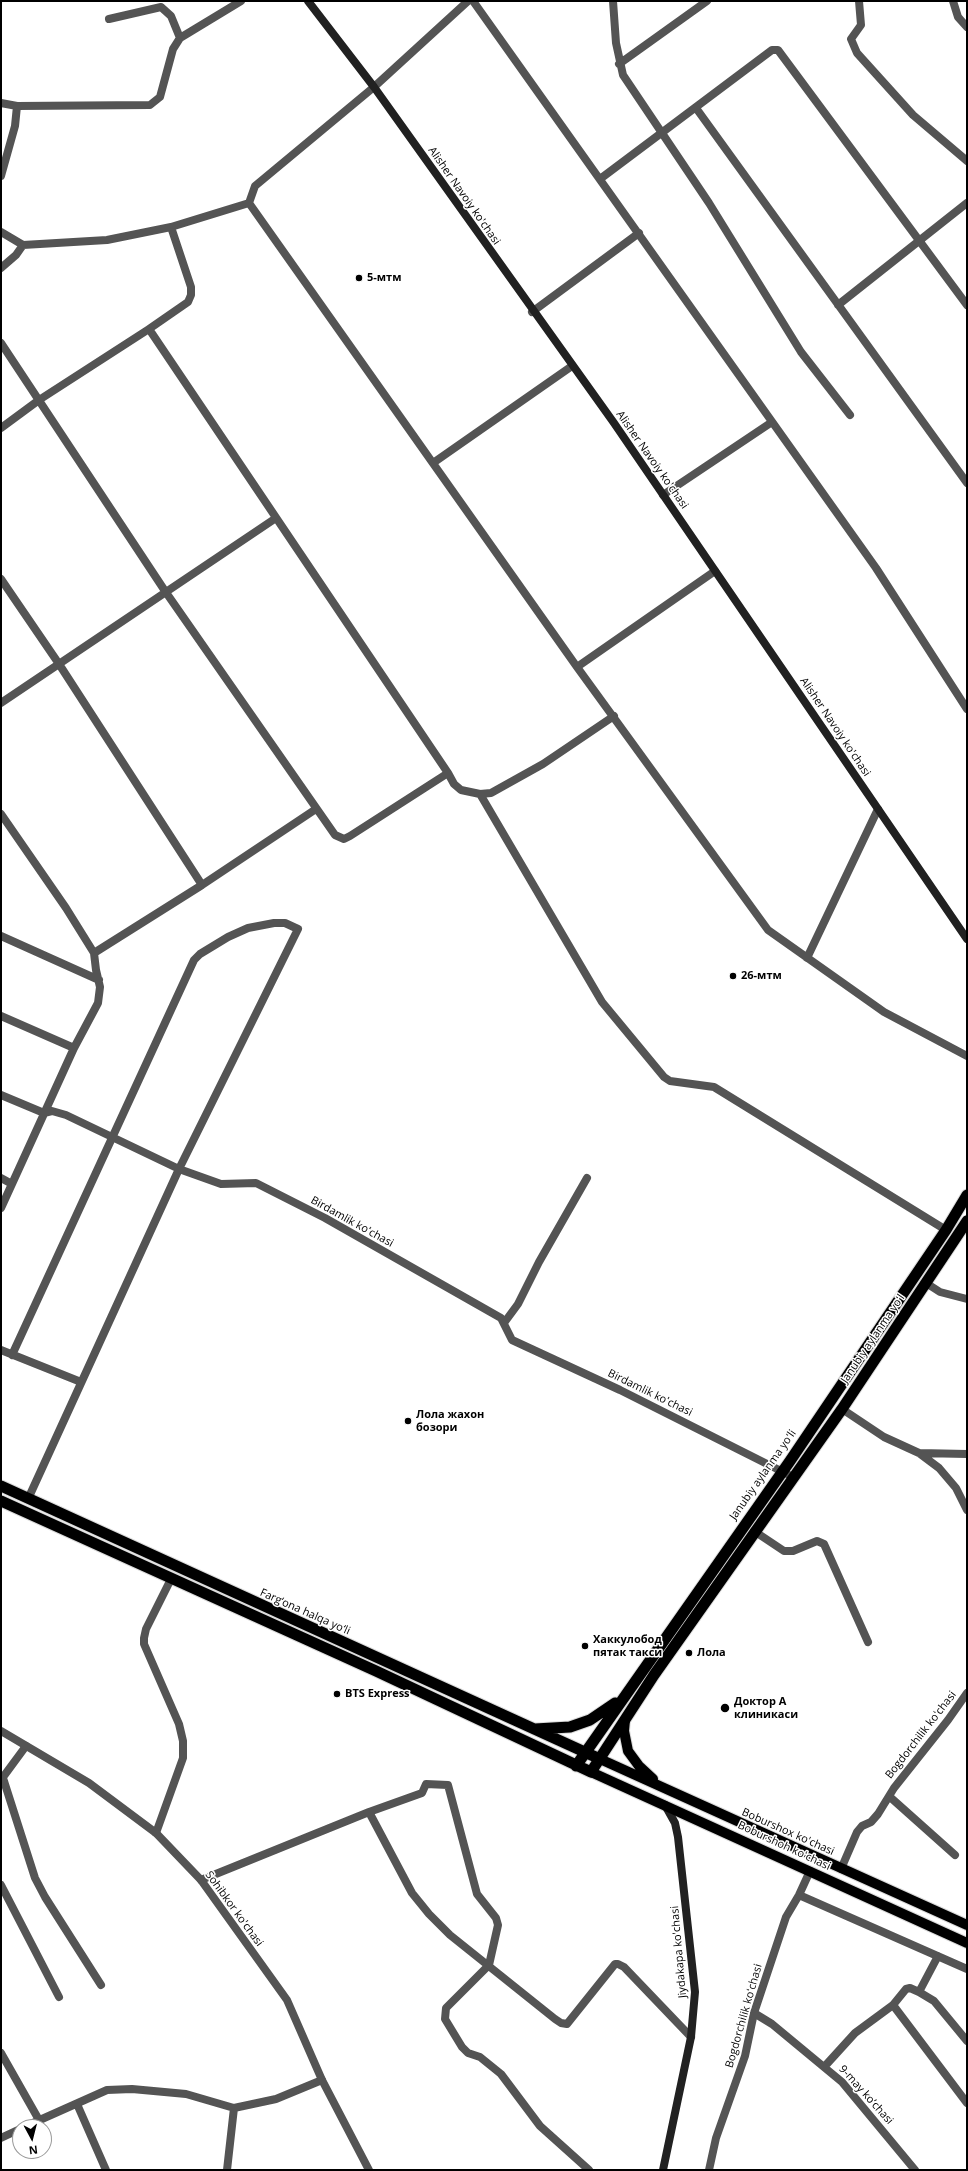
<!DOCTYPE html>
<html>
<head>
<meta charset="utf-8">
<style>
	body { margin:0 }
	#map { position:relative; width:968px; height:2171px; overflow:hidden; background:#fff; font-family:"Open Sans",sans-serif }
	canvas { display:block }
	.frame { position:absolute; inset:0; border:2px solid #000; pointer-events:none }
	.north { position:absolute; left:12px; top:2119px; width:40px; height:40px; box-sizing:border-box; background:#fff; border:1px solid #999; border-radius:50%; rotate:173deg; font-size:11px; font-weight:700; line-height:16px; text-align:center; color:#000 }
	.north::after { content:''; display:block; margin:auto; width:14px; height:18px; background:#000; clip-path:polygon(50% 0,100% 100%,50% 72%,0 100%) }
</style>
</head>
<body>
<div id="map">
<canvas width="968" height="2171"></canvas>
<div class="frame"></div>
<div class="north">N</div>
</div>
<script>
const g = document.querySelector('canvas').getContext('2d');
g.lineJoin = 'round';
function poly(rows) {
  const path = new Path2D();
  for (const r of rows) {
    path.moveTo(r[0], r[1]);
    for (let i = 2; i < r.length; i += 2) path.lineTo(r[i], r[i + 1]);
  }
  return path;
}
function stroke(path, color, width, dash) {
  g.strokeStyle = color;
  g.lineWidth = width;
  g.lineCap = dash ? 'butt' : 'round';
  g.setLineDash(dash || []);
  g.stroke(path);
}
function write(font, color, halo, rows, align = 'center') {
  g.font = font + ' "Open Sans",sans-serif';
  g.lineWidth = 3;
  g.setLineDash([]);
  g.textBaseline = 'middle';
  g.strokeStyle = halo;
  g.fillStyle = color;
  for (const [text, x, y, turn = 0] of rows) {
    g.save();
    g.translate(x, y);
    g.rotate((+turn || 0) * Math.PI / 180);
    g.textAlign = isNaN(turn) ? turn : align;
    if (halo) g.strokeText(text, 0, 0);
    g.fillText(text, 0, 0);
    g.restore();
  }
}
const minor = poly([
	[473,1,876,568,967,709],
	[613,1,616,43,623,75,709,203,801,352,850,415],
	[859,1,861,25,851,39,857,53,913,115,967,161],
	[953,1,958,17,967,27],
	[109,19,161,7,171,16,180,38],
	[619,64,707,1],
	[1,103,17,106,150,105,160,97,173,49,180,38,241,1],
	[696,108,967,483],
	[1,176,15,126,17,106],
	[600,179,772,50,778,50,967,305],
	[249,203,577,667,768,930,884,1012,967,1056],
	[1,232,23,245,107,240,171,227,249,203,255,186,374,87,468,1],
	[1,268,16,255,23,245],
	[838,305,967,203],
	[532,312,639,233],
	[149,329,188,302,191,295,191,287,171,227],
	[1,343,165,591,335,835,344,839,350,836,448,773,454,784,461,790,480,794],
	[1,428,39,400,149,329,448,773],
	[433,463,572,366],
	[663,495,772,422],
	[1,579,59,664,202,885],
	[577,667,715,571],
	[1,703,276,518],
	[614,716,543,764,491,793,480,794,602,1002,664,1077,670,1081,714,1087,946,1230],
	[1,814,66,908,94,953,96,970,100,987,98,1003,74,1048,1,1208],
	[1,936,99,980],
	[94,953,202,885,316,809],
	[807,958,878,809],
	[1,1016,74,1048],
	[1,1095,44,1113,52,1111,66,1115,179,1169,221,1184,256,1183,325,1218,501,1318,512,1340,620,1390,793,1477],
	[1,1178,12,1184],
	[926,1283,940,1292,967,1299],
	[504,1323,518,1304,539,1262,587,1178],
	[1,1350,81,1382],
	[12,1355,194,960,200,954,228,937,248,928,274,923,285,923,298,929,179,1169,28,1499],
	[842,1409,884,1437,919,1453,939,1468,956,1488,967,1510],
	[919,1453,967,1454],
	[754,1531,784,1551,793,1551,817,1541,824,1544,868,1642],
	[3,1778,35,1878,45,1897,101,1985],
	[1,1780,26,1746],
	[890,1797,955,1855],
	[369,1812,412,1893,429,1914,450,1935,555,2019,561,2023,567,2024,615,1964,618,1964,624,1967,691,2037],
	[156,1833,183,1758,183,1741,179,1724,144,1644,144,1638,146,1629,171,1579],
	[841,1869,857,1832,862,1826,871,1822,878,1814,894,1788,948,1720,967,1693],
	[201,1880,369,1812,422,1793,426,1784,448,1785,477,1894,496,1918,498,1925,489,1965,446,2008,445,2019,462,2047,468,2053,480,2057,501,2074,540,2126,589,2170],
	[1,1885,59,1997],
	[799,1895,967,1969],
	[919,1992,934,2001,967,2041],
	[893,2005,967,2103],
	[754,2013,772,2024,842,2082,915,2170],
	[1,2053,39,2120],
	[825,2066,855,2033,893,2005,906,1989,910,1988,919,1992,938,1956],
	[77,2104,106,2170],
	[24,2127,107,2090,132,2089,186,2094,234,2108,276,2099,322,2080],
	[1,2138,20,2129],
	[227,2170,234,2108],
	[709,2170,716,2138,745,2056,754,2013,786,1917,799,1895,810,1871]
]);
const tertiary = poly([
	[1,1731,89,1783,156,1833,201,1880,287,2000,322,2080,369,2170]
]);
const secondary = poly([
	[308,1,374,87,614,423,967,939],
	[663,2170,691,2037,695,1992,678,1837,675,1823,665,1805]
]);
const primary = poly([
	[625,1720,624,1731,628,1751,639,1766,653,1779],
	[600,1759,967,1925],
	[591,1772,967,1943]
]);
const trunk = poly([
	[1,1486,600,1759],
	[1,1501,376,1671,591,1772,654,1675,842,1409,967,1221],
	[535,1729,570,1727,590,1720,615,1703],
	[576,1766,790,1461,946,1230,967,1195]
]);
const markers = [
	[359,278,4,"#000"],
	[733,976,4,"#000"],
	[408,1421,4,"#000"],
	[585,1646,4,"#000"],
	[689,1653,4,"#000"],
	[337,1694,4,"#000"],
	[725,1708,5,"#000"]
];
const streetNames = [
	["Alisher Navoiy ko'chasi",464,196,55],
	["Alisher Navoiy ko'chasi",652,460,55],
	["Alisher Navoiy ko'chasi",835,727,56],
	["Birdamlik koʻchasi",352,1222,29],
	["Janubiy aylanma yoʻl",873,1339,-56],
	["Birdamlik koʻchasi",650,1393,26],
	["Janubiy aylanma yoʻli",763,1475,-55],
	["Farg‘ona halqa yo‘li",305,1612,24],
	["Bogdorchilik koʻchasi",921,1735,-52],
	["Boburshox ko'chasi",788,1832,24],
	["Boburshoh koʻchasi",784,1846,25],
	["Sohibkor ko'chasi",234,1909,54],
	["Jiydakapa ko'chasi",679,1952,-95],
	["Bogdorchilik koʻchasi",744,2016,-74],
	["9-may koʼchasi",866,2095,48]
];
const poiNames = [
	["5-мтм",367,278],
	["26-мтм",741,976],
	["Лола жахон",416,1415],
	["бозори",416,1428],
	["Хаккулобод",593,1640],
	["пятак такси",593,1653],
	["Лола",697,1653],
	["BTS Express",345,1694],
	["Доктор А",734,1702],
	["клиникаси",734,1715]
];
stroke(primary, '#dbdbdb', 12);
stroke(trunk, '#dbdbdb', 13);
stroke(minor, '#545454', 8);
stroke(tertiary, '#545454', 8);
stroke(secondary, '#212121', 8);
stroke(primary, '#000', 10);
stroke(trunk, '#000', 11);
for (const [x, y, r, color] of markers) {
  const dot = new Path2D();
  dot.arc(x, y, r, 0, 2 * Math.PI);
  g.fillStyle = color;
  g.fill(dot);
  stroke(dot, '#fff', 1.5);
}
write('11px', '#000', '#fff', streetNames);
write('bold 11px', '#000', '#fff', poiNames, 'left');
</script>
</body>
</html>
